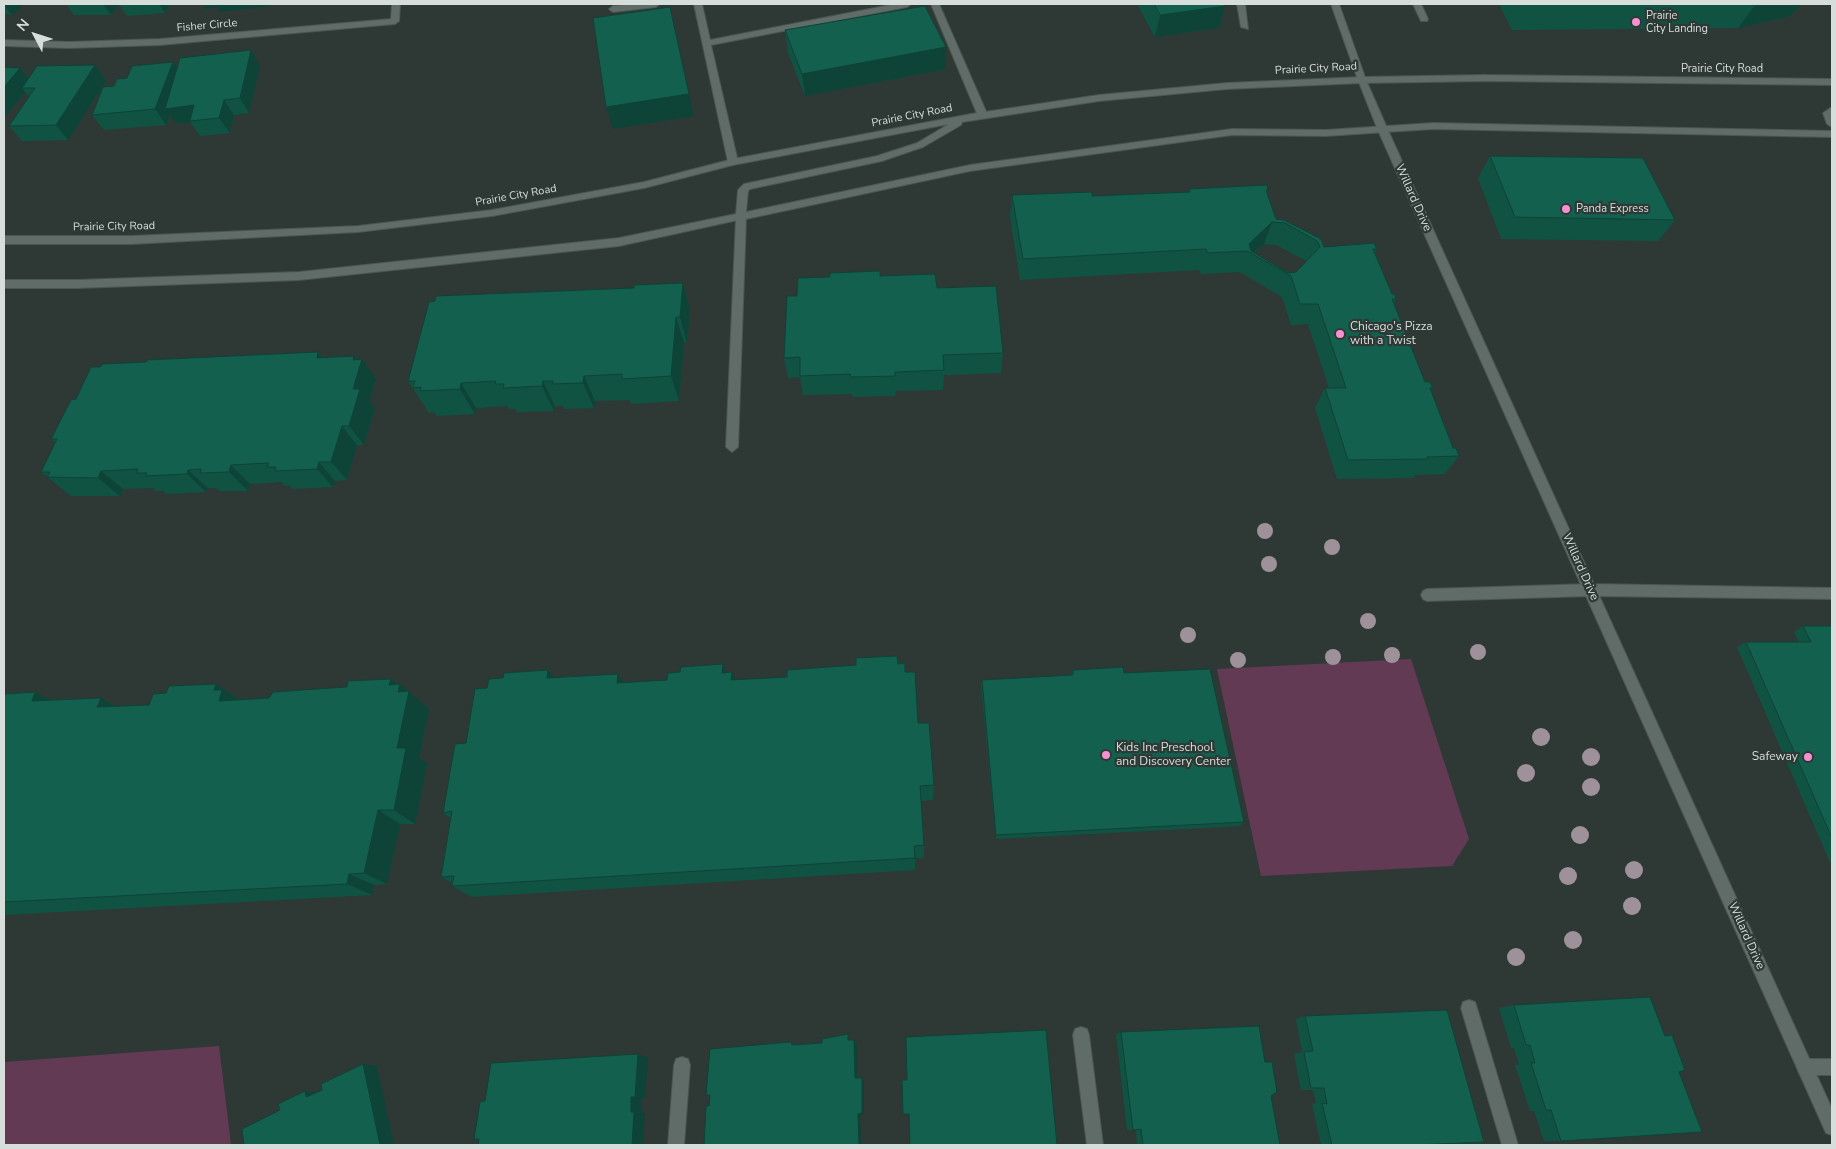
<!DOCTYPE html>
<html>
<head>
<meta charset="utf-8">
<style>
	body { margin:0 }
	#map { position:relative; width:1836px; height:1149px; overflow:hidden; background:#2e3935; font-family:"Nunito Sans",sans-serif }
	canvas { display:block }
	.frame { position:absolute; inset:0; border:5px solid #d6dddb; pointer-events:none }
	.north { position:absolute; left:10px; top:10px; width:50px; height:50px; -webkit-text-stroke:4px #2e3935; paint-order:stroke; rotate:310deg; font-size:14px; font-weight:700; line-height:20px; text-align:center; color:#d6dddb }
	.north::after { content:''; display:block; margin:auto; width:18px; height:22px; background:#d6dddb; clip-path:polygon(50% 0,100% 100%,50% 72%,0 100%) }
</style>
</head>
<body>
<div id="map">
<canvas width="1836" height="1149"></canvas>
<div class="frame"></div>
<div class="north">N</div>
</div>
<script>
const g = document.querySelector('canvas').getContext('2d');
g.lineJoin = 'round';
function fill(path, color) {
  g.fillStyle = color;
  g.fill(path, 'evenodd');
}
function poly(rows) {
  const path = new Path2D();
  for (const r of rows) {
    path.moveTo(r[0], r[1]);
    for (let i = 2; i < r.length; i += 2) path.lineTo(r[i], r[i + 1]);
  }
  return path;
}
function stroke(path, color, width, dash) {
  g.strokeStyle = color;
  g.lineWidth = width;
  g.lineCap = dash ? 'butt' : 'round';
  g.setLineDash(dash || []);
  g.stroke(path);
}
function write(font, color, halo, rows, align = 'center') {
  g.font = font + ' "Nunito Sans",sans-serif';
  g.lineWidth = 4.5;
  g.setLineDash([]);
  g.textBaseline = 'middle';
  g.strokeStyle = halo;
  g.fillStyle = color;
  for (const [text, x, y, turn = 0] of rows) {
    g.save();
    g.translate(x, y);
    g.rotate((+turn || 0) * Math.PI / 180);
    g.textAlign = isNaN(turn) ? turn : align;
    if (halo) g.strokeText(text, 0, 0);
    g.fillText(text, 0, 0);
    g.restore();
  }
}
const green = poly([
	[1411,659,1469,839,1452,866,1261,876,1217,669],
	[219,1046,231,1145,4,1145,4,1062]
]);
const service = poly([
	[637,4,660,4,656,7,613,12,609,9,613,6,637,4],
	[694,4,702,4,710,40,895,4,911,4,907,7,711,45,738,162,733,165,728,162,694,4],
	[931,4,939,4,988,116,986,118,980,118,978,116,931,4],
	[1237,4,1245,4,1248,29,1241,27,1237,4],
	[1413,4,1421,4,1428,19,1427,21,1421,21,1413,4],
	[741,215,746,218,738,447,732,452,726,447,736,218,741,215],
	[1590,584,1832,588,1832,599,1590,596,1427,601,1423,599,1421,595,1423,591,1427,589,1590,584],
	[1469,1000,1475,1002,1477,1008,1518,1145,1502,1145,1461,1008,1463,1002,1469,1000],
	[1081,1027,1087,1029,1089,1035,1103,1145,1087,1145,1073,1035,1075,1029,1081,1027],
	[682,1057,688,1059,690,1065,684,1145,668,1145,674,1065,676,1059,682,1057],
	[1805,1059,1832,1059,1832,1075,1805,1075,1799,1073,1797,1067,1799,1061,1805,1059]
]);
const minor = poly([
	[392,4,400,4,399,21,395,24,160,45,69,48,4,46,4,40,69,42,160,39,391,19,392,4],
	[1331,4,1339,4,1366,80,1387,128,1385,130,1382,131,1377,128,1358,80,1331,4]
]);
const tertiary = poly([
	[1382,125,1387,128,1832,1109,1832,1135,1826,1133,1377,128,1382,125]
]);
const secondary = poly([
	[1486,75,1832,79,1832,85,1486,81,1362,83,1227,89,1099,101,962,122,961,125,923,147,882,161,750,189,748,191,746,212,970,165,1232,129,1326,130,1433,123,1832,131,1832,137,1433,129,1326,136,1232,135,970,171,746,219,741,221,738,220,619,246,299,280,78,288,4,288,4,280,78,280,299,272,619,238,736,214,738,190,744,184,877,156,917,143,949,124,733,165,644,188,492,216,358,232,131,244,4,244,4,236,131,236,358,226,492,210,644,182,733,159,971,114,1099,95,1227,83,1362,77,1486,75],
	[1832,107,1832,127,1827,124,1823,113,1832,107]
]);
const trees = [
	[1265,531,8],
	[1332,547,8],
	[1269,564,8],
	[1368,621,8],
	[1188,635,8],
	[1478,652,8],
	[1392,655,8],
	[1333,657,8],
	[1238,660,8],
	[1541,737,9],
	[1591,757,9],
	[1526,773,9],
	[1591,787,9],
	[1580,835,9],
	[1634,870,9],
	[1568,876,9],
	[1632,906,9],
	[1573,940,9],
	[1516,957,9]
];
const wall = poly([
	[4,4,12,15,4,14],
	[66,4,170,4,165,13,127,16,119,5,111,15,74,15],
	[1137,4,1224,4,1225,6,1219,28,1155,37],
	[1499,4,1801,4,1791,16,1738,28,1512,30],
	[785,30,946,47,946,69,805,96,788,53],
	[95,65,106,81,68,140,22,141,9,126,29,96,25,92,4,118,4,67,20,68,28,78],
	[260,66,249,113,234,115,230,133,200,136,190,122,176,124,170,115,166,125,104,130,92,115,114,86,127,78,177,68],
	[1490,156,1675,220,1658,241,1501,239,1478,178],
	[1189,189,1268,190,1267,194,1276,219,1321,239,1324,247,1377,249,1375,253,1392,294,1396,299,1394,304,1425,382,1433,388,1431,390,1453,448,1459,456,1445,474,1415,475,1414,478,1337,479,1315,408,1325,388,1329,388,1308,324,1291,325,1282,297,1240,272,1201,274,1199,270,1020,280,1010,217,1012,195,1092,196,1189,192],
	[1264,244,1276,245,1307,261,1296,272,1288,273,1254,253],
	[880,276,937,288,1003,353,1001,373,944,375,943,390,896,391,895,396,853,397,852,394,803,395,800,377,788,378,784,358,797,296],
	[683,283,690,309,687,343,684,342,679,401,631,404,630,400,595,401,594,408,564,409,563,406,555,406,554,411,517,412,515,409,509,409,507,406,476,408,475,414,436,416,434,412,429,413,408,381,435,301,634,288],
	[318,352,322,357,354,356,356,360,362,359,376,379,369,401,375,408,364,445,357,445,347,480,335,481,333,487,292,489,289,485,285,486,282,482,250,484,248,491,220,491,216,488,208,488,206,492,166,494,163,491,157,491,153,488,123,489,120,496,71,496,41,472,55,442,51,439,76,399,100,367,146,362],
	[1803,626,1832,626,1832,867,1737,647,1746,642,1799,642,1794,632],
	[898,664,905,672,934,785,933,800,921,801,924,845,924,858,915,858,915,870,472,897,452,886,452,883,441,877,451,818,443,813,466,743,487,688,503,678,554,678,623,683,667,680,732,672,735,680,787,677],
	[1073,670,1124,673,1244,822,1240,826,996,839,981,685,982,680,1071,675],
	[391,679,397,684,400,684,429,709,419,758,427,764,415,824,400,824,387,884,374,885,372,895,4,915,4,694,35,692,50,700,101,698,116,706,149,705,166,693,216,684,240,700,269,698,347,687],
	[1514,1005,1679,1072,1561,1141,1544,1141,1534,1111,1530,1111,1515,1065,1519,1064,1514,1048,1511,1048,1499,1008],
	[1305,1016,1414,1145,1321,1145,1312,1104,1316,1103,1313,1090,1301,1090,1294,1054,1302,1052,1296,1019],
	[1121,1032,1271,1096,1280,1145,1137,1145,1136,1130,1127,1130,1116,1034]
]);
const shadedWall = poly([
	[4,4,24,4,12,15,4,5],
	[103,4,118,4,119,5,111,15],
	[159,4,170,4,165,13],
	[202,4,270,4,270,6,220,12,218,7,205,9],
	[1756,4,1801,4,1791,16,1738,28],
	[1225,6,1219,28,1155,37,1160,15],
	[946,47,946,69,805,96,802,74],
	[251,50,260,66,249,113,240,98],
	[173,62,183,77,194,105,190,121,190,122,176,124,170,115,166,125,155,109],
	[95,65,106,81,68,140,56,125],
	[20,68,32,83,22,88,25,92,4,118,4,87],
	[689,94,694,116,613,129,606,107],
	[224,100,234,115,230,133,219,118],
	[1272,222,1264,244,1252,254,1249,244],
	[683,283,690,309,687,343,680,317],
	[676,317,684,342,679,401,671,376],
	[318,352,333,372,317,358],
	[354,356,360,365,362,359,376,379,369,401,375,408,364,445,349,426,353,360],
	[584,376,595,401,594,408,583,383],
	[543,381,555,406,554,411,542,386],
	[461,383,476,408,475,414,460,389],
	[342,426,357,445,347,480,331,462],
	[319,462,335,481,333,487,317,469],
	[231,465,250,484,248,491,229,472],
	[188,470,208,488,206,492,187,474],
	[101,471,123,489,120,496,98,478],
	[723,664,730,683,722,673],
	[548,670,562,688,547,678],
	[732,672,739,690,731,680],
	[618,674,629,692,617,683],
	[391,679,400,687,400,684,429,709,419,758,427,764,415,824,394,810,397,748,389,685],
	[216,684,243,702,219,701,214,690],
	[35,692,69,710,32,701],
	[101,698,132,715,97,707],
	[378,810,400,824,387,884,364,873],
	[349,874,374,885,372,895,347,884],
	[854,1040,857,1044,857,1081,855,1078],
	[638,1054,648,1058,645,1099,635,1097],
	[363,1064,377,1066,394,1145,380,1145],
	[862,1078,864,1080,864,1114,860,1115,861,1145,859,1145,858,1114],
	[305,1091,321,1093,306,1097],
	[631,1097,642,1099,641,1113,645,1113,643,1145,632,1145,631,1112]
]);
const building = poly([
	[1154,4,1224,4,1225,6,1160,15,1154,4],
	[925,6,946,47,802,74,785,30,925,6],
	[670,7,689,94,606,107,593,18,670,7],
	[251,50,240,98,224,100,219,118,190,121,194,105,165,109,180,58,251,50],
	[173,62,155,109,92,115,103,87,114,86,117,79,127,78,132,66,173,62],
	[95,65,56,125,9,126,35,88,22,88,37,66,95,65],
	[4,67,20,68,4,87,4,67],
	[1490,156,1643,158,1675,220,1515,217,1490,156],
	[1267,185,1268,190,1266,190,1276,219,1284,220,1321,239,1324,247,1374,243,1377,249,1373,249,1392,294,1395,294,1396,299,1392,299,1425,382,1430,382,1433,388,1430,388,1453,448,1456,448,1459,456,1427,457,1427,459,1348,460,1325,388,1346,388,1318,304,1300,304,1291,276,1247,251,1208,253,1206,249,1023,259,1012,195,1092,192,1092,196,1190,192,1189,189,1267,185],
	[1272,222,1285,223,1317,241,1320,247,1296,272,1288,273,1251,251,1249,244,1272,222],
	[880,271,880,276,935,274,937,288,996,286,1003,353,943,355,944,370,895,372,895,376,851,377,850,374,800,376,800,357,784,358,787,296,797,296,798,278,830,277,830,273,880,271],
	[683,283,680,317,676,317,671,376,622,379,622,374,584,376,583,383,553,384,553,381,543,381,542,386,503,388,504,384,495,384,496,381,461,383,460,389,420,391,421,387,413,388,415,381,408,381,429,302,435,301,436,296,634,288,634,285,683,283],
	[318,352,317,358,354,356,353,360,362,359,353,389,360,389,349,426,342,426,331,462,319,462,317,469,275,471,276,467,267,467,269,463,231,465,229,472,200,473,201,469,188,470,187,474,145,476,147,473,136,473,138,469,101,471,98,478,47,477,50,472,41,472,57,439,51,439,71,400,76,399,91,367,100,367,103,364,146,362,147,360,318,352],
	[1803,626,1832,626,1832,838,1746,642,1811,642,1803,626],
	[897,656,898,664,905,663,905,672,915,672,918,723,929,723,934,785,920,786,924,845,914,846,915,858,452,886,454,876,441,877,452,811,443,813,455,744,466,743,475,689,487,688,489,679,503,678,504,673,548,670,547,678,618,674,617,683,667,680,668,673,680,672,681,667,723,664,722,673,732,672,731,680,787,677,787,670,856,665,856,658,897,656],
	[1123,667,1124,673,1210,669,1244,822,996,835,982,680,1073,675,1073,670,1123,667],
	[391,679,389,685,400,684,398,692,409,691,397,748,406,748,394,810,378,810,364,873,349,874,347,884,4,902,4,694,35,692,32,701,101,698,97,707,149,705,153,694,166,693,169,686,216,684,214,690,222,690,219,701,269,698,273,692,347,687,348,681,391,679],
	[1650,997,1665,1036,1672,1035,1685,1070,1679,1072,1702,1132,1561,1141,1551,1110,1546,1110,1531,1063,1535,1063,1530,1045,1526,1045,1514,1005,1650,997],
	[1447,1010,1484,1142,1414,1145,1332,1145,1322,1103,1327,1104,1324,1088,1311,1088,1304,1052,1313,1051,1305,1016,1447,1010],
	[1259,1026,1265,1062,1272,1062,1277,1092,1271,1096,1280,1145,1143,1145,1141,1129,1133,1130,1121,1032,1259,1026],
	[1046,1030,1057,1145,910,1145,909,1114,903,1114,902,1080,907,1080,906,1037,1046,1030],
	[848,1034,848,1040,854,1040,855,1078,862,1078,862,1113,858,1114,859,1145,704,1145,706,1106,709,1106,710,1095,706,1095,710,1049,791,1042,792,1045,822,1043,822,1039,848,1034],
	[638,1054,635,1097,631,1097,631,1112,634,1112,632,1145,478,1145,479,1139,474,1139,480,1102,485,1101,491,1063,638,1054],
	[363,1064,380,1145,244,1145,242,1129,280,1110,278,1104,305,1091,306,1097,322,1090,321,1084,363,1064]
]);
const markers = [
	[1636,22,5,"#f590d1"],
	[1566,209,5,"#f590d1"],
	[1340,334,5,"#f590d1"],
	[1106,755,5,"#f590d1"],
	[1808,757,5,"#f590d1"]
];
const farPoinames = [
	["Prairie",1646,16],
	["City Landing",1646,29],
	["Panda Express",1576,209]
];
const farStreetnames = [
	["Fisher Circle",207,26,-5],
	["Prairie City Road",1316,69,-3],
	["Prairie City Road",1722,69],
	["Prairie City Road",912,116,-11],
	["Prairie City Road",516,196,-10],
	["Prairie City Road",114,227,-1]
];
const streetNames = [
	["Willard Drive",1413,198,66],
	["Willard Drive",1580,567,66],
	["Willard Drive",1746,936,66]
];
const poiNames = [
	["Chicago's Pizza",1350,327],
	["with a Twist",1350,341],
	["Kids Inc Preschool",1116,748],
	["and Discovery Center",1116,762],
	["Safeway",1798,757,"right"]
];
fill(green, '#633a54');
stroke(service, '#4b5552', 2);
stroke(minor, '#4b5552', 2);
stroke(tertiary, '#4b5552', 2);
stroke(secondary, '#4b5552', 2);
fill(service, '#606c68');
fill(minor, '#606c68');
fill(tertiary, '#606c68');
fill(secondary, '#606c68');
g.fillStyle = '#9e919a';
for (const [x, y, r] of trees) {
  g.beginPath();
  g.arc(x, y, r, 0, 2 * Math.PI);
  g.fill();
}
fill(wall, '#115343');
fill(shadedWall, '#0e4337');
fill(building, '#14604e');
stroke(building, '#0e4337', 1);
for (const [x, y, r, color] of markers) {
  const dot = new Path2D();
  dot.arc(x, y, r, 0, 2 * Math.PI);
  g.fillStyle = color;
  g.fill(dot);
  stroke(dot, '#2e3935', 2);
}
write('11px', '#d6dddb', '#2e3935', farPoinames, 'left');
write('11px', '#d6dddb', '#2e3935', farStreetnames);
write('12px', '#d6dddb', '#2e3935', streetNames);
write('12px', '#d6dddb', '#2e3935', poiNames, 'left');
</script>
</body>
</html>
